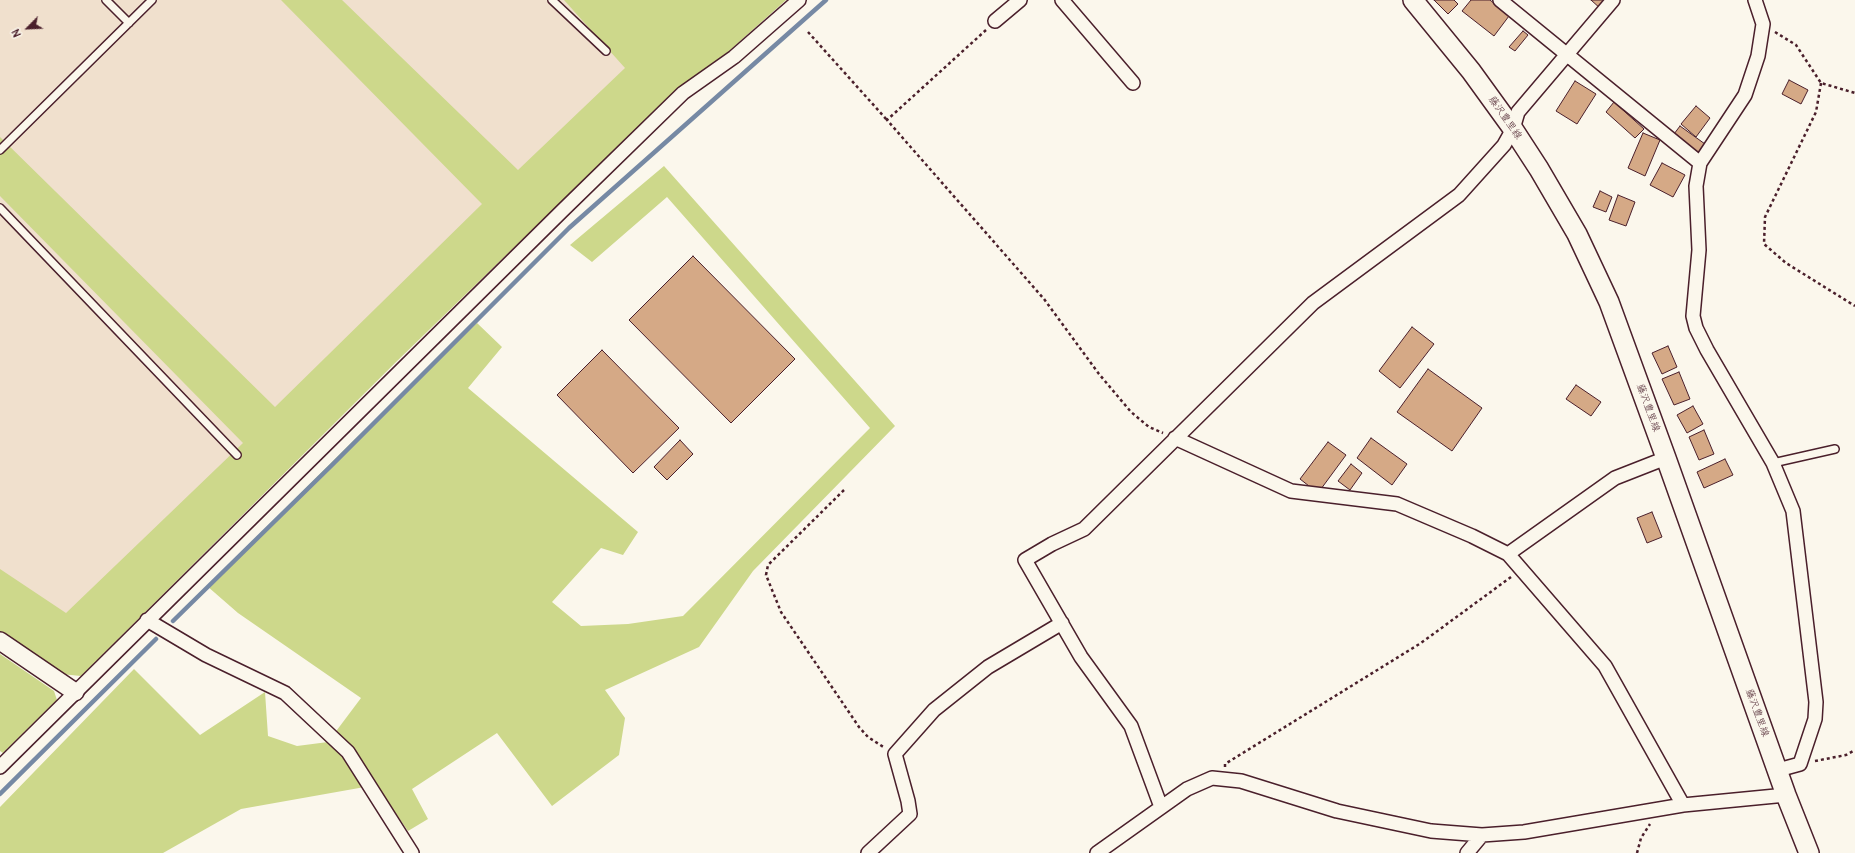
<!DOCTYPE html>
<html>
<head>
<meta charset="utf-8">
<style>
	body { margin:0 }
	#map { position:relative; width:1855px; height:853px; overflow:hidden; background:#fbf7ec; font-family:Pangolin,sans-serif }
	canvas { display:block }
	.north { position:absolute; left:8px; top:8px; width:40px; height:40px; -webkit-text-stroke:3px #fbf7ec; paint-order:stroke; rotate:246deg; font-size:11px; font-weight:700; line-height:16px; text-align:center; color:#4a1f2b }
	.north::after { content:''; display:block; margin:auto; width:14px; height:18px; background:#4a1f2b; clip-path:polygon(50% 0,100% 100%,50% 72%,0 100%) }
</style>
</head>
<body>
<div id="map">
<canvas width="1855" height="853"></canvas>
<div class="north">N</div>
</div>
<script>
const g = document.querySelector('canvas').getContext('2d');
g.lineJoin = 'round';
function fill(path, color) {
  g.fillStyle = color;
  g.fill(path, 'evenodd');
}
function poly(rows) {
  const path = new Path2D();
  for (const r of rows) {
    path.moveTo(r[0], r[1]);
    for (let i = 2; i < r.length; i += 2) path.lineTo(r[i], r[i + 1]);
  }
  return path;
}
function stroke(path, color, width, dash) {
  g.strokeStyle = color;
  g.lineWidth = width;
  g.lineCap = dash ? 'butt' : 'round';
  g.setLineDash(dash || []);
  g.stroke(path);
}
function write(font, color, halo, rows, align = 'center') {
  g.font = font + ' Pangolin,"Klee One",sans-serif';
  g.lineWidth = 3;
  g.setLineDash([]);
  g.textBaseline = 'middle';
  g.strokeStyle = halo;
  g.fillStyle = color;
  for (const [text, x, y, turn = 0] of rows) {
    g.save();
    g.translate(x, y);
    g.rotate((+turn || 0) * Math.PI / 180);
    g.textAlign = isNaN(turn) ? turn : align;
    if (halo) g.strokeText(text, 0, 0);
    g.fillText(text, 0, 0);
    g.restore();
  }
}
const built = poly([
	[0,0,786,0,729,51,671,95,398,360,81,676,0,633]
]);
const green = poly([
	[281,0,342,0,518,170,625,68,564,0,786,0,729,51,671,95,398,360,81,676,61,674,0,633,0,569,66,613,243,443,0,196,0,137,275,407,482,204],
	[664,166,895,426,753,571,699,647,605,690,625,718,619,755,552,806,497,733,412,789,428,819,408,831,376,785,241,809,163,853,0,853,0,807,134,669,200,735,265,692,268,736,297,746,328,742,361,698,238,613,207,586,355,439,477,323,502,347,468,388,638,532,623,555,601,548,552,602,581,626,628,624,683,616,870,428,667,197,592,262,570,245],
	[0,654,54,691,57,700,3,753,0,751]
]);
const stream = poly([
	[173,621,332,465,569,228,826,0],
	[0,794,156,639]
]);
const building = poly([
	[1434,0,1454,0,1458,4,1448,14,1434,0],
	[1471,0,1490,0,1509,16,1494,36,1462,11,1471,0],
	[1591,0,1609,0,1601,9,1591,0],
	[1523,31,1528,35,1515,51,1509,47,1523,31],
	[1789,80,1808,90,1801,104,1782,94,1789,80],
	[1575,81,1596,94,1577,124,1556,111,1575,81],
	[1614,102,1644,129,1635,138,1606,112,1614,102],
	[1696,106,1710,118,1696,137,1681,124,1696,106],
	[1680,126,1705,144,1697,156,1671,138,1680,126],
	[1643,133,1660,140,1645,176,1628,168,1643,133],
	[1662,163,1685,175,1673,197,1650,185,1662,163],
	[1600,191,1612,197,1606,212,1593,207,1600,191],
	[1618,195,1635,202,1626,226,1609,220,1618,195],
	[693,256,795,359,731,423,629,320,693,256],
	[1412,327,1434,344,1400,388,1379,371,1412,327],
	[1668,346,1677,367,1662,374,1652,353,1668,346],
	[602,350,679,428,633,473,557,395,602,350],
	[1428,369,1482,408,1452,451,1397,412,1428,369],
	[1679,372,1690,399,1674,405,1662,379,1679,372],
	[1576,385,1601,402,1591,416,1566,399,1576,385],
	[1693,406,1703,424,1687,433,1677,415,1693,406],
	[1704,430,1714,454,1699,460,1689,437,1704,430],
	[1371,438,1407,464,1392,485,1357,458,1371,438],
	[680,440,693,454,667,480,654,467,680,440],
	[1328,442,1346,455,1318,493,1300,479,1328,442],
	[1725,459,1733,475,1704,488,1697,472,1725,459],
	[1351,464,1362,473,1350,490,1338,481,1351,464],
	[1652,512,1662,537,1647,543,1637,518,1652,512]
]);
const path = poly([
	[986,30,887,120,1044,299,1099,374,1131,412,1149,427,1163,433],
	[808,32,887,120],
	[1775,32,1796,45,1821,83,1855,93],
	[1821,83,1816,112,1765,217,1764,244,1786,263,1855,306],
	[844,490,768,565,766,575,781,612,859,727,868,737,885,748],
	[1815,761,1846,755,1855,750],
	[1225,767,1225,764,1421,643,1511,577],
	[1637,853,1641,838,1650,824]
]);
const service = poly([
	[106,0,129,23],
	[552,0,606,51],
	[0,150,152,0],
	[0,208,237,455],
	[1773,463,1835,449]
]);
const minor = poly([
	[1062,0,1133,83],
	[1500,0,1700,163],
	[1755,0,1763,24,1758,56,1745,95,1700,163,1696,186,1699,250,1693,316,1696,328,1707,350,1773,463,1793,511,1816,702,1815,719,1800,764,1778,770],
	[995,21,1020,0],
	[1175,438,1291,491,1397,504,1472,536,1508,554,1615,478,1666,458],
	[1508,554,1605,666,1683,805],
	[147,620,206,655,285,693,348,752,412,853],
	[0,767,562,211,683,93,734,57,799,0],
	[1161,807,1131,726,1081,657,1025,560,1052,544,1084,529,1313,303,1459,195,1504,145,1513,129,1518,112,1613,0],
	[868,853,910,814,908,801,895,754,934,710,988,667,1062,623],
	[1097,853,1187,789,1212,778,1241,781,1337,811,1431,831,1482,835,1524,832,1683,805,1786,795],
	[1467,853,1482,835]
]);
const tertiary = poly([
	[0,641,75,692]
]);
const secondary = poly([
	[1413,0,1471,71,1513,129,1539,169,1577,234,1609,302,1666,458,1786,795,1809,853]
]);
const streetNames = [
	["藤沢豊里線",1505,118,55],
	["藤沢豊里線",1648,408,70],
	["藤沢豊里線",1757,713,70]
];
fill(built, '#f0e0cd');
fill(green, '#cdd88b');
stroke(stream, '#7689a4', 4.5);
fill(building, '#d5a986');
stroke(building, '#4a1f2b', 1);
stroke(service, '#4a1f2b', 10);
stroke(minor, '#4a1f2b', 16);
stroke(tertiary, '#4a1f2b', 20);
stroke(secondary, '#4a1f2b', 22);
stroke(path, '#4a1f2b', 2.5, [3, 3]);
stroke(service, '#fbf7ec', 7);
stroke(minor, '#fbf7ec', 13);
stroke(tertiary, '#fbf7ec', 17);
stroke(secondary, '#fbf7ec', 19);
write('10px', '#4a1f2b', '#fbf7ec', streetNames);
</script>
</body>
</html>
